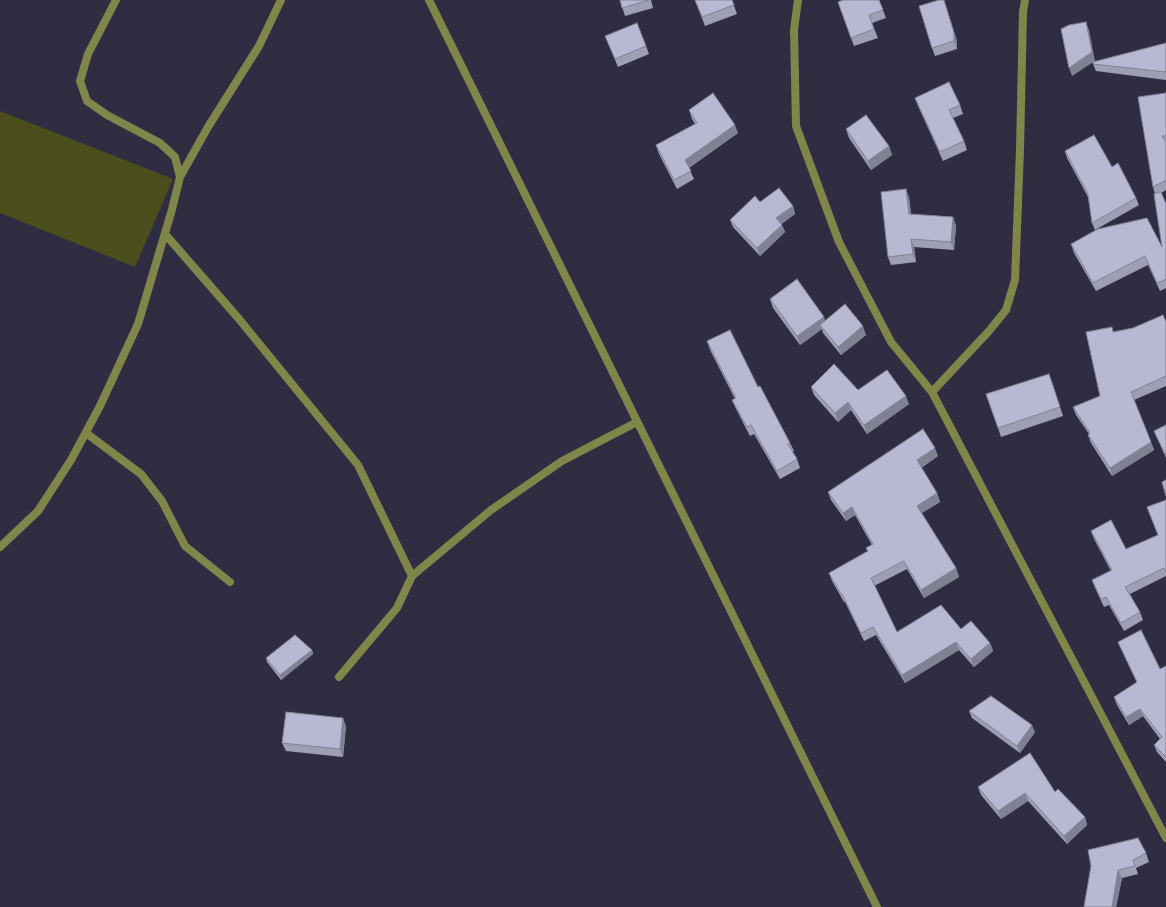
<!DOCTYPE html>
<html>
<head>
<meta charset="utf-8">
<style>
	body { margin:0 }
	canvas { display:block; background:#2e2d42 }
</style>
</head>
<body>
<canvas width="1166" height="907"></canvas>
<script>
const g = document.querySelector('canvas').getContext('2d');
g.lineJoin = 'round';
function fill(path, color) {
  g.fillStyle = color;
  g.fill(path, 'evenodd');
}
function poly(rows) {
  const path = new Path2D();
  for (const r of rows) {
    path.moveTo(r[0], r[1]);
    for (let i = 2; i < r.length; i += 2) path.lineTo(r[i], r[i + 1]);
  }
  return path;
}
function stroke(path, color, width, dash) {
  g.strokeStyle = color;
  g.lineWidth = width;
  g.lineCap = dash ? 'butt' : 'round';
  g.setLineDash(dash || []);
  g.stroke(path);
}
const green = poly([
	[0,111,173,179,135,267,0,213]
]);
const minor = poly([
	[429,0,877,907],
	[798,0,794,30,796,126,839,242,891,342,932,392,1166,838],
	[180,177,208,127,259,46,281,0],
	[165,234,239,319,358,465,412,576],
	[932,392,989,331,1006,310,1015,280,1020,150,1023,12,1025,0],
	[86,433,141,474,162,501,185,546,230,582],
	[0,547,38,511,71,460,100,406,138,324,171,213,180,177,175,157,160,143,107,115,87,101,80,81,88,54,116,0],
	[339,677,397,608,412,576,491,510,562,461,637,422]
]);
const wall = poly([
	[620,0,651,0,653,8,625,16],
	[695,0,732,0,737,14,705,26],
	[879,0,886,18,872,23,878,38,854,46,838,2],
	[944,0,957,41,957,49,935,56,932,48],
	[605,36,646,46,649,54,618,67],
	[1166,43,1166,80,1096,71,1093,64],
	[1166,93,1166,190,1161,193,1166,204,1166,288,1160,291,1148,265,1096,291,1074,253,1071,244,1162,247,1155,194,1153,187],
	[915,98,960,105,963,114,953,118,964,141,967,150,943,161,918,106],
	[689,110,738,133,689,168,694,179,677,189,659,154,656,145,695,124,692,119],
	[846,129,889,146,892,155,871,170,849,138],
	[1065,151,1112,167,1136,198,1139,205,1095,230,1092,223,1088,197,1067,158],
	[909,197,911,214,953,217,956,226,954,250,914,247,916,262,891,265,888,257],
	[760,202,793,206,795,214,781,224,785,232,760,256,733,227,730,220],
	[770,299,825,321,866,335,841,355,823,333,822,329,800,345,773,308],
	[1166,322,1166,386,1134,400,1154,450,1112,476,1091,443,1088,435,1089,434,1076,415,1073,407,1100,396,1114,332],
	[707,341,758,387,790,443,794,451,792,452,797,459,800,468,780,479,754,434,750,436,736,409,732,400,735,399,710,350],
	[1052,382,1063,416,1001,437,998,428],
	[811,387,858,390,909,404,867,434,851,410,838,422,814,395],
	[1166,425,1166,458,1157,438,1154,431],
	[938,456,921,468,937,493,940,502,922,513,956,568,959,577,924,598,907,569,874,586,897,632,961,629,990,643,993,651,974,667,959,650,905,683,876,635,864,641,845,602,844,602,832,581,829,573,868,552,866,548,872,545,855,515,846,521,831,500,828,492],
	[1166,500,1166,576,1130,594,1140,612,1143,620,1124,631,1109,605,1104,607,1095,588,1092,580,1111,571,1094,539,1091,531,1126,549,1158,535],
	[1118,642,1160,669,1166,666,1166,762,1157,752,1154,745,1160,739,1143,716,1129,725,1117,705,1114,697,1137,683,1121,649],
	[312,650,313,654,281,680,267,662,266,658],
	[969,711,1035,732,1020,753,972,718],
	[346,726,343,757,286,751,282,743],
	[978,787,1055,792,1085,817,1087,825,1067,844,1028,801,1001,819,981,795],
	[1146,853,1149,862,1136,868,1138,874,1122,878,1116,907,1084,907,1091,866]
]);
const shadedWall = poly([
	[944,0,957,41,957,49,954,41],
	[1086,22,1089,30,1095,61,1072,76,1069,68],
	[735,125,738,133,688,168,685,160],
	[889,146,892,155,871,170,868,161],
	[906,189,909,197,912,223,909,214],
	[793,206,795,214,779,226,776,218],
	[953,217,956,226,954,250,951,242],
	[782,225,785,232,760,256,757,248],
	[911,239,914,247,916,262,913,254],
	[824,317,827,325,820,325,822,329,800,345,797,336],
	[863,326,866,335,841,355,838,347],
	[906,396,909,404,867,434,864,425],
	[848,402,851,410,838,422,835,413],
	[1151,442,1154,450,1112,476,1110,468],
	[935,448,938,456,920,469,917,460],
	[937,493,940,502,920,514,917,506],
	[852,507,855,515,846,521,843,513],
	[956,568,959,577,924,598,921,590],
	[956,642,959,650,905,683,902,675],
	[990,643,993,651,974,667,971,659],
	[312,650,313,654,281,680,280,675],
	[1140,709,1143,716,1129,725,1126,717],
	[343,718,346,726,343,757,340,749],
	[1032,725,1035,732,1020,753,1017,746],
	[1025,793,1028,801,1001,819,998,811],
	[1085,817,1087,825,1067,844,1064,836],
	[1118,870,1122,878,1116,907,1112,907]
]);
const building = poly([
	[620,0,649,0,622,8,620,0],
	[695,0,732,0,734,5,702,17,695,0],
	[843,0,879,0,883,10,869,15,874,29,851,38,838,2,843,0],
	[939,0,944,0,954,33,954,41,932,48,919,6,939,0],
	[1086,22,1092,52,1069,68,1061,29,1069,25,1086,22],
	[637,23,646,46,615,59,605,36,637,23],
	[1166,43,1166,72,1093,64,1093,62,1166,43],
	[949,82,960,105,949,110,964,141,940,152,915,98,949,82],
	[713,93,735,125,685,160,691,171,674,180,656,145,697,123,689,110,713,93],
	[1166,93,1166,136,1162,136,1166,143,1166,180,1153,187,1138,97,1166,93],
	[866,115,889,146,868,161,846,129,866,115],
	[1094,135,1112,167,1118,163,1136,198,1092,223,1088,194,1065,151,1094,135],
	[779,188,793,206,776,218,782,225,757,248,730,220,755,196,760,202,779,188],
	[906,189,909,214,953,217,951,242,911,239,913,254,888,257,881,192,906,189],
	[1161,192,1166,204,1166,279,1157,283,1145,256,1093,283,1071,244,1098,229,1147,218,1162,247,1154,194,1161,192],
	[797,279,824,317,797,336,770,299,797,279],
	[845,304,863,326,838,347,820,325,845,304],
	[1163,315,1166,322,1166,376,1131,392,1151,442,1110,468,1088,435,1090,433,1073,407,1100,396,1086,332,1112,327,1113,332,1133,328,1163,315],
	[730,330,758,387,760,386,790,443,788,444,797,459,777,471,751,425,747,427,732,400,736,398,707,341,730,330],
	[834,364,858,390,887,370,906,396,864,425,848,402,835,413,811,387,834,364],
	[1049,374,1060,407,998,428,986,394,1049,374],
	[1166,425,1166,456,1154,431,1166,425],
	[923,429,935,448,917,460,937,493,917,506,956,568,921,590,904,561,871,578,897,632,941,605,961,629,971,621,990,643,971,659,956,642,902,675,873,627,861,633,842,594,841,594,829,573,868,551,866,548,873,544,852,507,843,513,828,492,923,429],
	[1166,480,1166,496,1162,482,1166,480],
	[1166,500,1166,572,1164,568,1125,587,1140,612,1121,623,1106,597,1101,599,1092,580,1112,570,1091,531,1111,520,1126,549,1158,535,1147,507,1166,500],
	[1141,630,1160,669,1166,666,1166,757,1154,745,1162,737,1140,709,1126,717,1114,697,1137,682,1118,642,1141,630],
	[295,635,312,650,280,675,266,658,295,635],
	[991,696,1032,725,1017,746,969,711,991,696],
	[286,712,343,718,340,749,282,743,286,712],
	[1030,753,1055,792,1058,789,1085,817,1064,836,1025,793,998,811,978,787,1030,753],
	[1138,838,1146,853,1133,860,1135,866,1118,870,1112,907,1084,907,1091,866,1088,850,1138,838]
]);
fill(green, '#4b4e1c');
stroke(minor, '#80854a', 8);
fill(wall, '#9e9eb5');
fill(shadedWall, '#818194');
fill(building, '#b8b8d3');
stroke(building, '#818194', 1);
</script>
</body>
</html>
